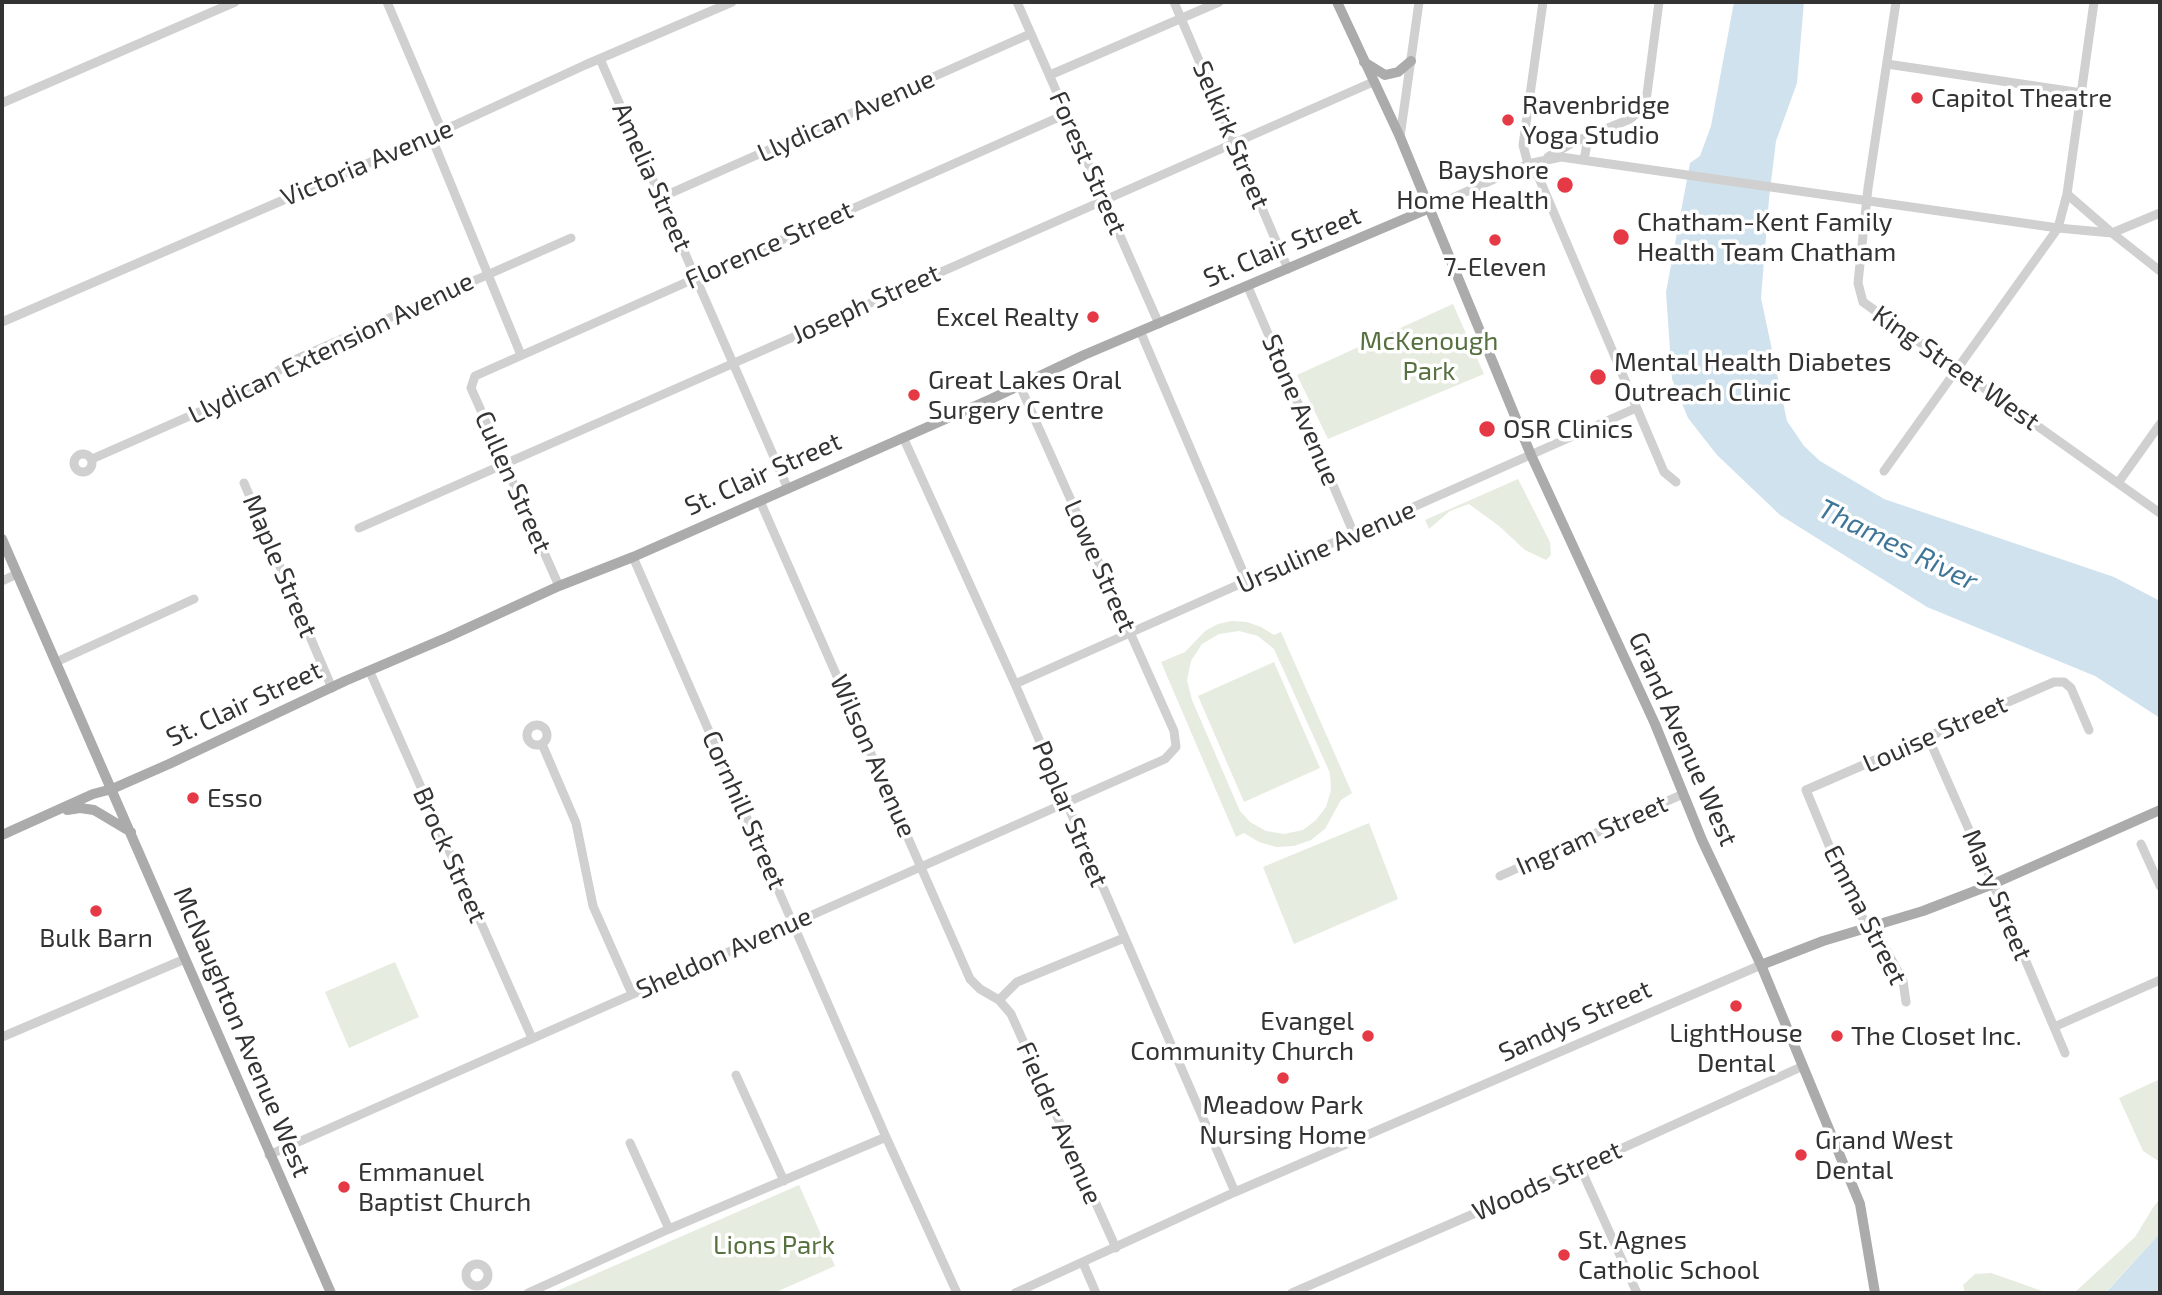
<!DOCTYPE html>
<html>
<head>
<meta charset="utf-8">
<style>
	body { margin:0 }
	#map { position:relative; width:2162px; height:1295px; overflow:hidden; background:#fff; font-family:"Exo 2",sans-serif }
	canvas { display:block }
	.frame { position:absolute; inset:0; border:4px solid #333; pointer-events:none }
</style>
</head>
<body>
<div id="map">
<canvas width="2162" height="1295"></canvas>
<div class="frame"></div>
</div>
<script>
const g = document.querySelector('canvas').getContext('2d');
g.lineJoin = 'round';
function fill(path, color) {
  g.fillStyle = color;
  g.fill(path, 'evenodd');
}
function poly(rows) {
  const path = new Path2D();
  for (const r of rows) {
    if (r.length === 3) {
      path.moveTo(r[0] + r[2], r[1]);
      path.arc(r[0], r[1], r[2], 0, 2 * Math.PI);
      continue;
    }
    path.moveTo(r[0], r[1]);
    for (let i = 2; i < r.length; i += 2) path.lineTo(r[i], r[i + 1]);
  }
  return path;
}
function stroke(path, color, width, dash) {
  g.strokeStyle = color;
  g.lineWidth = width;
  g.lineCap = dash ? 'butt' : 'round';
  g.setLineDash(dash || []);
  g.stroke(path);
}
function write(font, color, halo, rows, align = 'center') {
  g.font = font + ' "Exo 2",sans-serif';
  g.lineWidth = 7;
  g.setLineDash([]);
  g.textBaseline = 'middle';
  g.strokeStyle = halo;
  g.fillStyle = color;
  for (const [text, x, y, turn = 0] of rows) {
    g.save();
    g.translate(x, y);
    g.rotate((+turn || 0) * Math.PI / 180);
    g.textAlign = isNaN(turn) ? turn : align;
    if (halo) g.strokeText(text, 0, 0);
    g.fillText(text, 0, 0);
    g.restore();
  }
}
const green = poly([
	[1453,304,1484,374,1328,439,1297,375],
	[1518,479,1550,542,1551,555,1546,560,1525,550,1499,526,1469,504,1450,511,1429,529,1425,520],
	[1232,621,1247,622,1261,627,1274,635,1281,632,1352,793,1341,800,1325,829,1311,840,1294,846,1276,847,1259,842,1244,833,1236,837,1161,662,1185,652,1205,631,1218,624],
	[1239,631,1258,636,1274,649,1330,773,1331,790,1326,807,1316,820,1303,830,1284,834,1266,831,1250,822,1240,811,1192,700,1187,680,1191,661,1202,644,1219,634],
	[1274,662,1320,768,1244,802,1198,696],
	[1369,823,1398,899,1294,944,1263,867],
	[395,962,419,1017,349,1048,325,992],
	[2160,1079,2160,1162,2143,1151,2119,1098],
	[799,1185,835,1266,774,1293,552,1293],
	[2160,1199,2160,1233,2105,1293,1965,1293,1963,1285,1975,1274,1991,1273,2048,1293,2074,1293,2135,1237,2154,1206]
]);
const water = poly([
	[1734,2,1804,2,1797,83,1776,141,1769,199,1761,298,1787,421,1804,446,1820,461,1884,499,2114,577,2160,601,2160,718,2095,676,1927,607,1780,515,1717,455,1688,418,1672,379,1666,292,1690,163,1700,156,1711,126],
	[2160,1233,2160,1293,2105,1293,2111,1287]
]);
const minor = poly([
	[387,2,442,131],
	[1017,2,1159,324],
	[1174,2,1288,269],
	[1543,2,1523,145,1528,164,1539,178,1664,472,1676,482],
	[1896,2,1868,188,1858,283,1863,302,2160,513],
	[600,59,788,489],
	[1887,64,2082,93],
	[1050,75,1219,2],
	[2,103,235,2],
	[431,136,521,355],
	[1400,137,1419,2],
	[1548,157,1572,143,1630,119,1641,110,1647,94,1659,2],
	[1584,160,1587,143,1593,134],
	[2067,194,2112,233,2160,213],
	[662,197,1030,34],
	[1430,208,1528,164,1561,157,2058,228,2112,233,2160,271],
	[1248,287,1354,534],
	[2,322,431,136,585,65,732,2],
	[1141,333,1247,581],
	[903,437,1015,684,1235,1192],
	[83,463,9],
	[92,459,251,389,294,360,571,238],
	[1884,471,2058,228,2067,194,2094,2],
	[244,483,332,688],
	[2118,483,2160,424],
	[760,501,970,979,980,989,999,1000,1011,1014,1116,1248],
	[359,528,1373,82],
	[633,557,886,1137,957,1293],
	[2,581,17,574],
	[559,586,471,388,475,376,1066,114],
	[56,662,194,599],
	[370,672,532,1038],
	[1015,684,1636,408],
	[537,735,10],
	[1928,737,1993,884,2065,1053],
	[542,744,576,823,593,906,632,994],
	[2141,844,2160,886],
	[1500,876,1683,794],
	[999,1000,1017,982,1124,938],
	[1906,1002,1903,981,1883,944,1855,908,1806,790,2054,682,2064,682,2071,688,2089,730],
	[2054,1027,2160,980],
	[2,1037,185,959],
	[736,1075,784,1181],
	[630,1143,669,1229],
	[269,1155,1165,759,1176,747,1174,731,1020,386],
	[1580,1167,1637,1293],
	[1083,1263,1096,1293],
	[477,1275,11],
	[528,1293,669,1229,886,1137],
	[1015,1293,1235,1192,1761,965],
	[1292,1293,1572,1171,1801,1067]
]);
const major = poly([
	[1337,2,1400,137,1531,455,1655,724,1702,840,1761,965,1860,1204,1875,1293],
	[1364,62,1385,75,1398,72,1411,61],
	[2,539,331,1293],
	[67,810,80,808,94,810,131,832],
	[2,835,93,794,112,789,169,764,345,681,448,637,559,586,633,557,991,399,1084,355,1430,208],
	[1761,965,1823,941,1923,911,1993,884,2160,810]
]);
const markers = [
	[1917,98,7,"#e63946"],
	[1508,120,7,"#e63946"],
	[1565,185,9,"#e63946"],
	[1621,237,9,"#e63946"],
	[1495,240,7,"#e63946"],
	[1093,317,7,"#e63946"],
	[1598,377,9,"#e63946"],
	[914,395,7,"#e63946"],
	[1487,429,9,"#e63946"],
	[193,798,7,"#e63946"],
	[96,911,7,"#e63946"],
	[1736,1006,7,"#e63946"],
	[1368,1036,7,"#e63946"],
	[1837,1036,7,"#e63946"],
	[1283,1078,7,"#e63946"],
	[1801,1155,7,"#e63946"],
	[344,1187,7,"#e63946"],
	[1564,1255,7,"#e63946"]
];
const poiNames = [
	["Capitol Theatre",1931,98],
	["Ravenbridge",1522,105],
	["Yoga Studio",1522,135],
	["Bayshore",1549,170,"right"],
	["Home Health",1549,200,"right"],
	["Chatham-Kent Family",1637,222],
	["Health Team Chatham",1637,252],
	["7-Eleven",1495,267,"center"],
	["Excel Realty",1079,317,"right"],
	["Mental Health Diabetes",1614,362],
	["Outreach Clinic",1614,392],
	["Great Lakes Oral",928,380],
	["Surgery Centre",928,410],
	["OSR Clinics",1503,429],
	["Esso",207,798],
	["Bulk Barn",96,938,"center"],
	["Evangel",1354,1021,"right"],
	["Community Church",1354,1051,"right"],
	["LightHouse",1736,1033,"center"],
	["Dental",1736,1063,"center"],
	["The Closet Inc.",1851,1036],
	["Meadow Park",1283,1105,"center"],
	["Nursing Home",1283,1135,"center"],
	["Grand West",1815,1140],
	["Dental",1815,1170],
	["Emmanuel",358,1172],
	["Baptist Church",358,1202],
	["St. Agnes",1578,1240],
	["Catholic School",1578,1270]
];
const streetNames = [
	["Llydican Avenue",846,116,-24],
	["Selkirk Street",1231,135,67],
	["Victoria Avenue",367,163,-23],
	["Forest Street",1088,163,66],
	["Amelia Street",652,177,66],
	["Florence Street",769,245,-24],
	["St. Clair Street",1282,247,-23],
	["Joseph Street",866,304,-24],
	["Llydican Extension Avenue",331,348,-26],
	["King Street West",1956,368,35],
	["Stone Avenue",1301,410,67],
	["St. Clair Street",763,474,-24],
	["Cullen Street",513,482,66],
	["Ursuline Avenue",1326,547,-24],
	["Maple Street",280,566,67],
	["Lowe Street",1100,566,66],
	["St. Clair Street",244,704,-25],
	["Louise Street",1935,734,-24],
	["Grand Avenue West",1683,739,66],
	["Wilson Avenue",873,756,66],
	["Cornhill Street",744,810,66],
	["Poplar Street",1070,814,67],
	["Ingram Street",1592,835,-24],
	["Brock Street",450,855,66],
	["Mary Street",1997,895,67],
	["Emma Street",1865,915,63],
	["Sheldon Avenue",724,953,-24],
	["Sandys Street",1575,1021,-24],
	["McNaughton Avenue West",242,1032,67],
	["Fielder Avenue",1059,1123,66],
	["Woods Street",1547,1181,-24]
];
const parkNames = [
	["McKenough",1429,341],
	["Park",1429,371],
	["Lions Park",774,1245]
];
const waterNames = [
	["Thames River",1898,545,26]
];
fill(green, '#e6ecdf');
fill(water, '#cfe2ee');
stroke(minor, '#d0d0d0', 9);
stroke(major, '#ababab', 10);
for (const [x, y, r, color] of markers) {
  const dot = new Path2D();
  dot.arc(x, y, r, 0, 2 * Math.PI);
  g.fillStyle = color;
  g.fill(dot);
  stroke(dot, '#fff', 2.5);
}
write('26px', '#333', '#fff', poiNames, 'left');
write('26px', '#333', '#fff', streetNames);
write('26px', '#56703f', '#fff', parkNames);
write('italic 28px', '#3f7597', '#fff', waterNames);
</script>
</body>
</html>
